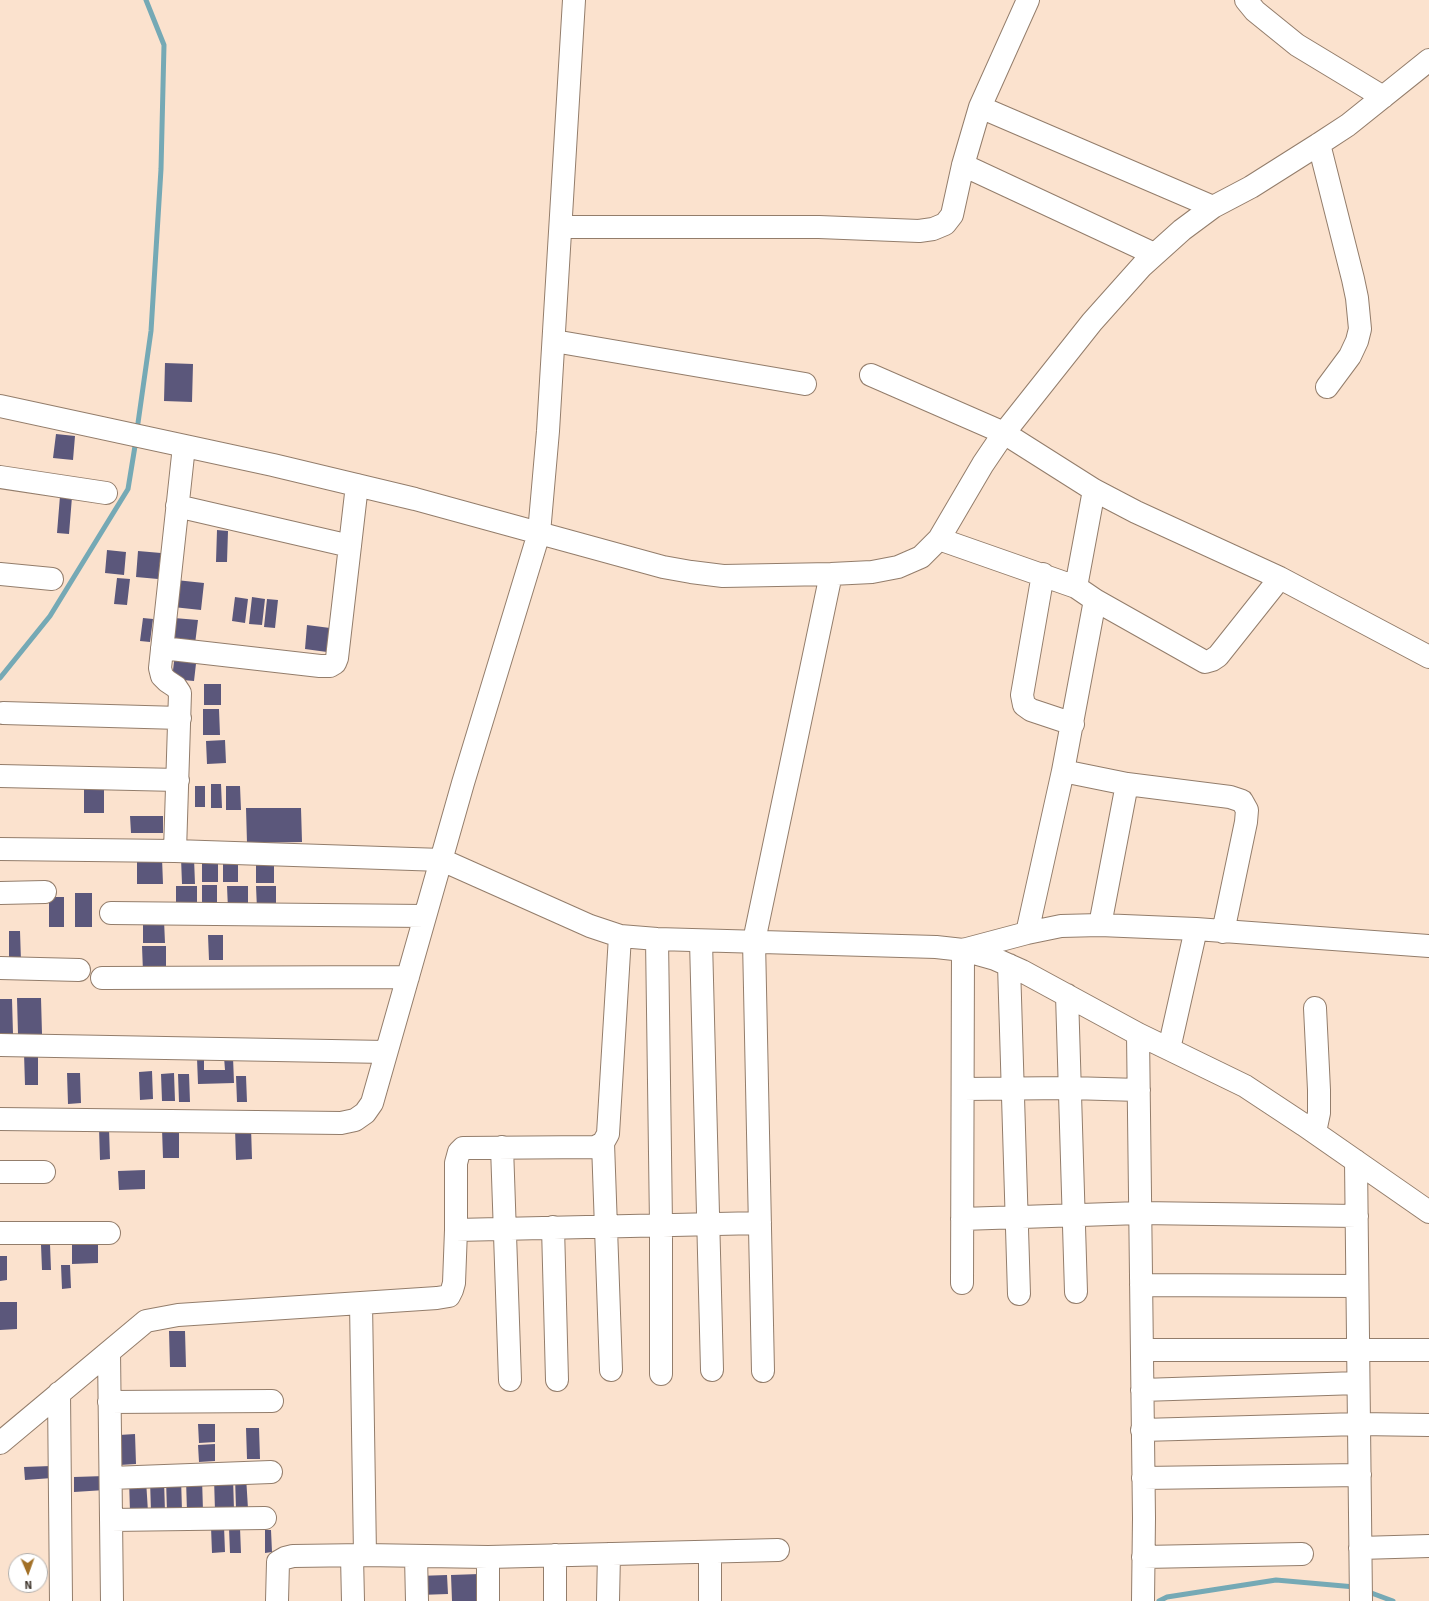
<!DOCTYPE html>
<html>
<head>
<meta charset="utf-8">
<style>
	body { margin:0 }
	#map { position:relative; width:1429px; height:1601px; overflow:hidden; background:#fbe2ce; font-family:Signika,sans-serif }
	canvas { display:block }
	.north { position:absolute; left:8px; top:1553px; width:40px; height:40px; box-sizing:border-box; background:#fff; border:1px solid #b3afac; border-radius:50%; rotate:178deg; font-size:11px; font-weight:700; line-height:16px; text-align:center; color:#40372f }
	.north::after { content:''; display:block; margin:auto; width:14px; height:18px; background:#a27026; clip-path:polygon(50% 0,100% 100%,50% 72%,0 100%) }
</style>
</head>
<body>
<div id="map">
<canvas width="1429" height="1601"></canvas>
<div class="north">N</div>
</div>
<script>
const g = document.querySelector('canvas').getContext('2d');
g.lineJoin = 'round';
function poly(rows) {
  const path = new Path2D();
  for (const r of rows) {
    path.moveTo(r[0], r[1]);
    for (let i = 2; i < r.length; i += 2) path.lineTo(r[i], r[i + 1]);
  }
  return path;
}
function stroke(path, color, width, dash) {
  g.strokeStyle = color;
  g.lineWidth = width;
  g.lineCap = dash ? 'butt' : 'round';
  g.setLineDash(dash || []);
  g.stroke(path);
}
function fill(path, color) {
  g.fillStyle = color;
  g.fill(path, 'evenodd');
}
const stream = poly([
	[137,430,151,331,161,169,164,45,146,0],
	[0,678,50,616,128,489,136,440],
	[1366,1591,1393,1601],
	[1159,1601,1167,1597,1276,1580,1355,1587]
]);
const building = poly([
	[165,363,193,364,192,402,164,401],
	[56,434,75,436,73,460,53,458],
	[60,496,72,497,69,534,57,533],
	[217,530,228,531,227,562,216,562],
	[107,550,126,552,124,575,105,573],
	[138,551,161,553,158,579,136,577],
	[117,578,130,579,127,605,114,604],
	[176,580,204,583,201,610,173,607],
	[235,597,248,599,245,623,232,621],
	[252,597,265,599,262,625,249,624],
	[267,599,278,600,275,628,264,627],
	[143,618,153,619,150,642,140,641],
	[174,618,198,620,195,644,172,642],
	[307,625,330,628,327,652,305,649],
	[175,653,197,655,194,681,172,679],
	[204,684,221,684,221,705,204,705],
	[203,709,219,709,220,735,203,735],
	[225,740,226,763,207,764,206,741],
	[211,784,221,784,222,808,211,808],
	[195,786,205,786,205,807,195,807],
	[226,786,240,786,241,810,226,810],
	[84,788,104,788,104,813,84,813],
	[246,808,301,808,302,842,247,843],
	[130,816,163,816,163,833,131,833],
	[202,856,218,856,218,882,202,882],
	[238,857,238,882,223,882,223,858],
	[137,858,162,858,163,884,137,884],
	[181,858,194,858,195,884,182,884],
	[256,863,274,863,274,883,256,883],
	[202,885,217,885,217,908,202,908],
	[176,886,197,886,197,907,176,907],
	[227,886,248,886,248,909,228,909],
	[256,886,276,886,276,909,257,909],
	[75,893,92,893,92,927,75,927],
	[49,897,64,897,64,927,49,927],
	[143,920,164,920,165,943,143,943],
	[9,931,20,931,21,961,9,961],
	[208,935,223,935,223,960,209,960],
	[142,946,166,946,166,972,143,972],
	[17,998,41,998,42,1034,18,1034],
	[0,999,12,999,13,1034,0,1034],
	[38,1052,38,1085,25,1085,24,1053],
	[224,1057,233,1057,234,1083,198,1084,197,1058,204,1058,204,1070,225,1070],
	[152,1071,153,1099,140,1100,139,1072],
	[67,1073,80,1073,81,1103,68,1104],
	[174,1073,175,1101,162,1101,161,1074],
	[178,1074,189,1074,190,1102,179,1102],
	[236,1076,246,1076,247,1102,237,1102],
	[251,1127,252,1159,236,1160,235,1128],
	[99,1128,109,1128,110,1159,100,1160],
	[179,1128,179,1158,163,1158,162,1129],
	[145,1170,145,1189,119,1190,118,1171],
	[98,1239,98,1263,72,1264,72,1240],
	[50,1244,51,1270,42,1270,41,1245],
	[0,1256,7,1256,7,1280,0,1281],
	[61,1265,70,1265,71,1288,62,1289],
	[0,1302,17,1302,17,1329,0,1330],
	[169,1331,185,1331,186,1367,170,1367],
	[198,1424,215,1424,215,1442,199,1443],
	[246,1428,259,1428,260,1459,247,1459],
	[135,1434,136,1464,120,1465,119,1435],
	[215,1444,215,1461,199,1462,198,1445],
	[51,1466,52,1478,25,1480,24,1467],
	[105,1476,105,1490,74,1492,74,1477],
	[235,1476,246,1476,248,1509,236,1509],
	[233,1477,234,1510,215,1511,214,1478],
	[181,1478,182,1511,167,1512,166,1479],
	[202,1478,203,1511,187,1512,186,1479],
	[129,1480,146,1480,148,1512,130,1512],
	[150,1480,164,1480,165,1512,151,1512],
	[224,1526,225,1552,212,1553,211,1527],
	[229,1528,240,1528,241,1553,230,1553],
	[265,1530,271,1530,272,1552,265,1553],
	[479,1574,480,1601,452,1601,451,1575],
	[447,1575,448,1594,419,1595,418,1576]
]);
const minor = poly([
	[1246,0,1255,11,1297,45,1383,97],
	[980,107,1213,207],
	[1319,144,1353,279,1357,298,1360,329,1357,341,1350,356,1327,387],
	[963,165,1154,254],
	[561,227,819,227,919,231,933,229,945,224,952,215,963,165,980,107,1028,0],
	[554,341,805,384],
	[871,375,1004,433,1094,490,1136,512,1280,578,1429,657],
	[0,406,273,465,415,499,663,567,691,572,723,576,831,574,872,572,898,567,921,557,939,539,983,464,1004,433,1092,322,1142,266,1182,230,1213,207,1251,187,1319,144,1348,125,1429,60],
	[0,477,106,493],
	[177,506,350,546],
	[939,539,1076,587,1095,600,1205,662,1212,660,1218,656,1280,578],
	[0,574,52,579],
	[1043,574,1022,695,1024,705,1031,710,1073,724],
	[1076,587,1094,490],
	[162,648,320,666,330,666,335,663,337,658,357,485],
	[3,713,180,718],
	[1063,771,1095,600],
	[0,776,178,780],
	[0,849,175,851,442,860,590,926,620,936,657,939,936,947,963,950,995,959,1022,971,1138,1034,1245,1086,1304,1125,1429,1212],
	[175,851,180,693,176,687,167,681,162,676,160,668,184,446],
	[0,893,45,892],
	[111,913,425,916],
	[1100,925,1127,784],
	[1027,933,1063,771,1127,784,1230,797,1242,801,1247,810,1246,822,1223,932],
	[657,939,661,1224,661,1374],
	[701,941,712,1370],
	[1009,965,1019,1294],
	[0,968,79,970],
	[102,978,408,977],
	[1067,995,1076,1292],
	[1138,1034,1144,1518,1143,1601],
	[0,1045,386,1052],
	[1169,1049,1196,929],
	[963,1089,1070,1088,1139,1090],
	[0,1119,341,1123,355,1120,365,1113,372,1103,463,783,539,533,548,431,574,0],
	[1315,1132,1319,1113,1319,1090,1315,1008],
	[603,1143,611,1370],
	[502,1147,510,1380],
	[1356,1161,1361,1601],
	[0,1172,44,1172],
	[962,1219,1140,1213,1357,1216],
	[553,1227,557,1380],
	[456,1230,760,1223],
	[0,1233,109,1233],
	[962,1283,963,950,1027,933,1061,926,1100,925,1196,929,1429,946],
	[1141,1285,1357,1286],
	[361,1303,365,1555],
	[1142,1350,1429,1350],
	[109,1352,112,1601],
	[763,1371,754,941,831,574],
	[1142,1390,1358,1383],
	[59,1393,61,1601],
	[109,1402,272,1401],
	[1142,1430,1359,1424,1429,1425],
	[0,1443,146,1321,178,1315,437,1298,449,1296,452,1290,454,1283,456,1230,456,1163,459,1152,463,1148,595,1147,603,1143,608,1134,620,936],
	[111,1478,271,1472],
	[1143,1478,1360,1475],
	[111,1520,265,1518],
	[1360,1548,1429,1546],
	[555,1555,555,1601],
	[352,1556,353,1601],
	[416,1556,417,1601],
	[1143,1557,1302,1554],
	[277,1601,278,1562,285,1558,293,1556,365,1555,488,1557,778,1550],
	[488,1601,488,1557],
	[608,1601,609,1554],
	[710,1601,710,1552]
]);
stroke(stream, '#75a9b5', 5);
fill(building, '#5b577b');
stroke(minor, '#937d6b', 24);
stroke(minor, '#fff', 22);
</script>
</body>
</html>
